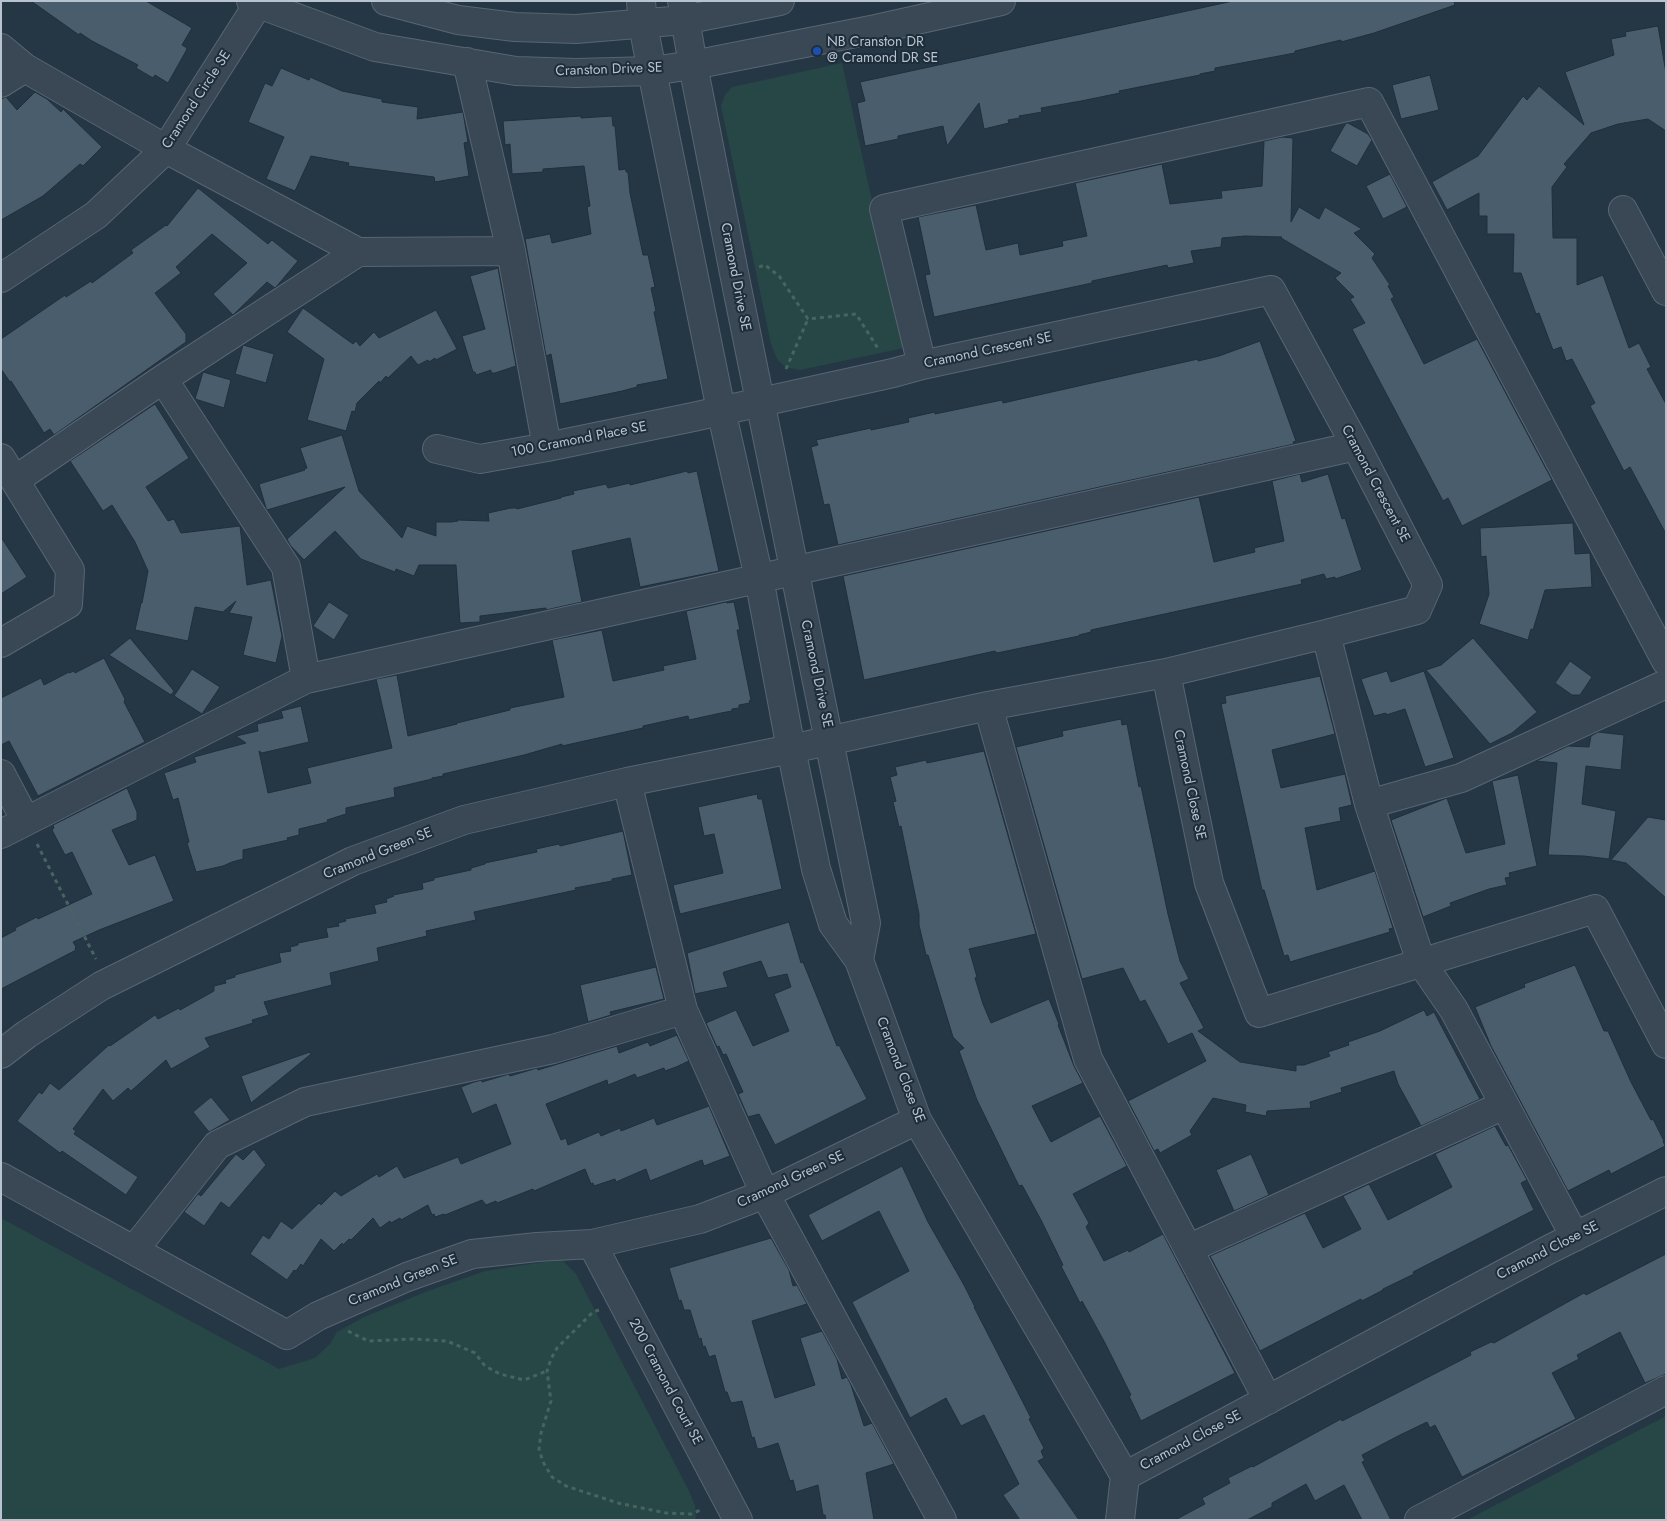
<!DOCTYPE html>
<html>
<head>
<meta charset="utf-8">
<style>
	body { margin:0 }
	#map { position:relative; width:1667px; height:1521px; overflow:hidden; background:#253745; font-family:Jost,sans-serif }
	canvas { display:block }
	.frame { position:absolute; inset:0; border:2px solid #b7c3ce; pointer-events:none }
</style>
</head>
<body>
<div id="map">
<canvas width="1667" height="1521"></canvas>
<div class="frame"></div>
</div>
<script>
const g = document.querySelector('canvas').getContext('2d');
g.lineJoin = 'round';
function fill(path, color) {
  g.fillStyle = color;
  g.fill(path, 'evenodd');
}
function poly(rows) {
  const path = new Path2D();
  for (const r of rows) {
    path.moveTo(r[0], r[1]);
    for (let i = 2; i < r.length; i += 2) path.lineTo(r[i], r[i + 1]);
  }
  return path;
}
function stroke(path, color, width, dash) {
  g.strokeStyle = color;
  g.lineWidth = width;
  g.lineCap = dash ? 'butt' : 'round';
  g.setLineDash(dash || []);
  g.stroke(path);
}
function write(font, color, halo, rows, align = 'center') {
  g.font = font + ' Jost,sans-serif';
  g.lineWidth = 4;
  g.setLineDash([]);
  g.textBaseline = 'middle';
  g.strokeStyle = halo;
  g.fillStyle = color;
  for (const [text, x, y, turn = 0] of rows) {
    g.save();
    g.translate(x, y);
    g.rotate((+turn || 0) * Math.PI / 180);
    g.textAlign = isNaN(turn) ? turn : align;
    if (halo) g.strokeText(text, 0, 0);
    g.fillText(text, 0, 0);
    g.restore();
  }
}
const green = poly([
	[842,63,904,348,800,370,785,367,777,359,771,344,721,106,725,95,732,87],
	[1,1218,279,1369,315,1358,330,1344,337,1332,364,1317,428,1291,485,1271,544,1262,563,1261,576,1274,689,1491,695,1506,696,1520,1,1520],
	[1666,1416,1666,1520,1467,1520]
]);
const building = poly([
	[31,1,146,1,192,28,182,45,187,48,186,51,168,83,155,75,153,78,136,68,138,65,92,41,80,33,79,35,31,1],
	[1233,1,1454,1,1455,5,1374,33,1341,42,1341,40,1295,51,1295,53,1215,68,1215,71,1200,74,1200,75,1119,91,1120,93,1081,101,1041,108,1042,112,1019,116,1020,118,1008,120,1009,123,984,129,979,103,947,146,943,126,898,136,898,139,865,146,857,103,865,101,860,82,1233,1],
	[1658,26,1666,73,1666,131,1648,119,1618,124,1591,133,1564,164,1567,167,1552,187,1553,238,1577,238,1577,285,1603,275,1629,348,1639,343,1651,367,1647,369,1666,404,1666,534,1630,467,1624,471,1590,406,1595,403,1572,359,1566,361,1561,347,1553,350,1539,313,1536,314,1521,273,1513,273,1514,234,1487,234,1487,216,1479,216,1479,193,1447,210,1432,182,1478,156,1523,96,1527,100,1539,86,1584,125,1565,72,1614,55,1611,39,1626,36,1625,32,1658,26],
	[281,68,309,80,310,77,342,91,382,99,382,102,418,107,417,119,463,112,468,142,464,143,469,176,435,182,434,177,348,166,349,163,311,156,295,191,266,179,284,137,248,122,265,83,272,86,281,68],
	[1430,75,1439,110,1401,119,1392,85,1430,75],
	[35,92,47,99,61,112,63,109,102,147,83,166,80,164,43,196,1,220,1,99,6,97,17,110,35,92],
	[581,116,581,118,612,116,613,126,615,126,619,170,626,169,626,172,628,172,630,193,643,255,648,255,655,287,651,288,656,311,654,312,668,379,637,385,637,387,622,391,560,404,551,354,546,356,525,239,550,234,552,243,591,234,587,207,590,206,584,166,543,169,543,172,512,174,510,144,505,145,503,121,581,116],
	[1346,123,1348,123,1368,134,1372,140,1357,166,1330,151,1346,123],
	[1282,137,1293,138,1291,222,1299,207,1319,219,1325,207,1362,229,1354,233,1375,254,1372,258,1390,285,1388,286,1394,297,1391,299,1424,364,1477,339,1552,480,1462,526,1448,498,1443,501,1352,329,1365,323,1350,299,1354,297,1335,278,1341,273,1281,238,1282,237,1245,236,1222,238,1221,247,1191,251,1194,263,1168,268,1167,265,1092,281,1092,283,934,317,925,275,930,274,918,217,976,205,986,250,1018,243,1020,255,1063,246,1062,241,1087,236,1075,183,1162,164,1170,204,1222,198,1221,191,1262,186,1264,141,1282,137],
	[1390,174,1407,207,1383,219,1366,186,1390,174],
	[198,188,268,244,272,240,298,261,276,287,275,288,267,282,233,315,213,294,247,263,212,234,176,267,181,273,155,293,186,334,186,342,54,435,50,429,44,433,11,381,10,382,1,369,1,339,65,295,66,297,91,281,92,283,133,253,131,250,166,225,167,226,198,188],
	[498,268,516,366,495,373,491,373,491,370,476,375,475,372,473,372,462,336,485,329,470,276,498,268],
	[303,308,353,344,356,341,360,346,374,332,379,338,436,310,457,349,436,360,435,358,429,362,428,360,418,365,411,356,388,378,386,376,380,383,379,381,357,403,355,412,352,411,346,431,307,420,324,359,287,332,303,308],
	[1260,341,1296,441,1293,442,1294,444,838,545,829,504,824,505,811,447,818,445,816,440,871,428,871,430,909,422,908,418,935,412,935,414,1002,400,1003,403,1198,359,1198,361,1219,356,1260,341],
	[243,345,274,354,266,383,235,374,243,345],
	[203,372,231,380,224,408,195,399,203,372],
	[155,404,189,458,146,487,168,521,174,519,181,533,240,526,247,585,271,580,282,636,276,663,243,655,252,617,229,613,236,601,223,612,195,607,188,641,135,630,141,603,142,603,148,571,135,542,112,505,103,511,70,461,155,404],
	[342,435,359,491,402,538,407,526,436,536,436,522,451,522,458,521,457,520,489,521,488,513,511,508,516,508,517,509,561,498,561,497,574,494,573,491,606,484,608,488,630,483,630,485,687,471,688,473,697,471,719,571,640,587,630,538,572,551,582,602,546,610,546,608,480,616,480,622,460,623,456,565,419,565,414,576,396,569,395,572,361,559,335,531,304,560,290,545,287,539,345,487,267,510,266,508,259,484,305,470,304,469,307,468,300,448,342,435],
	[1300,474,1302,482,1328,474,1342,519,1345,518,1362,570,1335,579,1335,577,1326,579,1324,574,1301,580,1302,584,1091,630,1091,632,1079,635,1079,636,997,653,995,651,864,680,843,576,1199,497,1214,562,1255,552,1254,548,1284,541,1272,481,1300,474],
	[1573,523,1575,554,1590,553,1592,587,1545,590,1533,630,1531,629,1528,640,1479,624,1489,594,1486,556,1481,557,1480,528,1573,523],
	[1,537,27,577,1,594,1,537],
	[329,602,349,615,334,640,313,626,329,602],
	[726,602,727,603,734,602,740,630,737,630,751,700,749,701,750,703,739,705,739,708,732,709,732,711,721,713,689,720,688,716,643,726,643,728,562,746,562,744,524,755,443,774,443,776,432,778,432,779,394,788,395,797,346,808,346,814,327,820,328,822,299,829,299,835,287,838,288,840,243,850,243,859,232,862,223,866,196,872,187,843,189,842,178,798,173,800,164,773,196,762,194,757,246,743,236,736,258,731,257,724,283,718,281,711,301,706,309,742,262,753,259,751,268,793,311,783,307,768,392,748,376,679,397,675,408,736,457,724,457,723,510,710,510,708,564,697,552,640,602,630,613,681,664,670,663,666,696,659,686,611,726,602],
	[130,638,174,691,171,695,109,655,130,638],
	[1473,638,1537,712,1512,733,1490,744,1426,670,1441,665,1473,638],
	[104,658,125,699,124,702,145,742,38,796,9,741,1,745,1,698,41,678,44,685,69,672,69,673,74,671,75,673,104,658],
	[1570,661,1592,677,1580,695,1572,695,1555,683,1570,661],
	[192,669,220,687,202,714,174,696,192,669],
	[1387,671,1391,682,1424,671,1454,758,1425,767,1405,709,1386,715,1386,713,1374,716,1361,679,1387,671],
	[1320,676,1335,734,1272,750,1281,788,1345,774,1352,805,1339,808,1341,821,1305,828,1317,890,1375,871,1393,928,1389,929,1390,932,1290,962,1288,955,1284,956,1264,890,1262,890,1221,704,1226,703,1225,696,1320,676],
	[1121,719,1122,725,1127,724,1139,787,1141,786,1168,914,1180,961,1189,979,1180,983,1204,1028,1198,1031,1240,1062,1296,1071,1296,1065,1304,1065,1330,1056,1328,1052,1349,1045,1348,1042,1380,1031,1424,1010,1427,1016,1434,1012,1480,1099,1421,1126,1398,1084,1394,1071,1341,1088,1342,1092,1310,1102,1311,1108,1267,1111,1266,1116,1245,1112,1246,1105,1213,1098,1190,1131,1192,1135,1160,1153,1158,1149,1154,1151,1128,1101,1206,1061,1192,1033,1168,1044,1145,1000,1140,1002,1123,968,1082,979,1016,747,1063,736,1062,731,1121,719],
	[1598,732,1624,735,1621,770,1586,766,1582,804,1616,811,1609,859,1584,856,1548,855,1557,763,1536,761,1568,746,1589,747,1591,736,1598,732],
	[984,751,1036,934,969,949,977,977,975,978,983,1004,991,1023,1049,999,1059,1024,1058,1025,1074,1066,1083,1083,1032,1106,1051,1142,1100,1116,1127,1166,1073,1194,1089,1223,1086,1227,1104,1261,1128,1250,1129,1252,1163,1234,1235,1373,1141,1421,1129,1396,1131,1395,1105,1343,1082,1301,1080,1303,1061,1266,1063,1265,1041,1220,1022,1185,1019,1186,977,1100,959,1051,964,1048,953,1037,928,955,926,955,919,925,919,914,901,826,899,827,893,802,896,801,890,777,897,775,895,767,926,760,927,763,984,751],
	[1518,775,1537,866,1509,873,1510,877,1505,878,1507,885,1489,889,1450,903,1451,906,1423,917,1391,820,1447,798,1466,853,1505,844,1492,781,1518,775],
	[127,788,137,812,137,820,112,830,129,865,155,855,174,901,99,930,73,942,76,947,75,948,76,950,1,989,1,938,16,930,15,928,37,917,38,919,92,894,72,852,65,855,52,830,54,828,53,825,127,788],
	[757,794,758,799,762,799,782,889,680,914,673,885,723,873,714,834,704,836,698,807,757,794],
	[1648,817,1666,820,1666,898,1626,863,1611,860,1648,817],
	[623,831,632,875,612,879,612,881,575,888,576,890,474,912,476,920,426,931,427,936,377,948,379,961,330,973,332,985,264,1002,269,1015,252,1020,253,1023,205,1038,210,1047,171,1069,166,1060,131,1091,128,1088,113,1101,103,1089,73,1129,76,1131,74,1134,138,1177,126,1195,62,1151,60,1153,17,1121,39,1092,42,1094,50,1083,59,1090,109,1045,110,1046,155,1015,158,1019,179,1008,180,1010,214,991,214,986,226,983,225,980,235,977,235,975,281,962,279,953,291,951,290,947,298,945,298,943,328,937,326,928,339,926,338,923,346,921,345,919,376,913,374,905,387,902,386,899,394,896,393,895,423,889,422,883,434,880,434,878,471,870,471,868,485,864,485,863,537,852,536,849,559,844,560,846,623,831],
	[789,922,801,963,803,962,837,1046,839,1045,867,1099,775,1145,759,1114,748,1117,738,1094,743,1092,726,1054,723,1055,719,1046,717,1047,706,1023,736,1010,753,1046,789,1031,774,994,791,987,787,974,768,978,761,961,724,972,723,973,728,987,695,994,687,953,789,922],
	[1575,965,1604,1031,1608,1031,1631,1082,1651,1120,1653,1119,1664,1141,1663,1141,1665,1146,1611,1174,1609,1170,1568,1191,1491,1046,1475,1007,1525,987,1524,984,1575,965],
	[656,967,664,999,610,1012,611,1015,588,1022,580,985,656,967],
	[677,1035,689,1061,676,1067,665,1071,664,1068,637,1078,635,1074,608,1085,607,1080,546,1104,561,1140,566,1138,568,1145,599,1132,601,1136,620,1128,621,1131,654,1118,657,1125,709,1106,730,1156,704,1166,702,1160,650,1181,646,1169,616,1182,615,1179,594,1186,593,1183,591,1184,585,1169,534,1191,533,1189,497,1203,496,1201,486,1205,482,1200,445,1215,444,1214,435,1217,434,1214,432,1215,428,1205,401,1220,400,1218,391,1223,390,1221,380,1228,373,1218,351,1240,349,1239,343,1245,342,1243,334,1251,321,1239,303,1266,301,1264,296,1271,294,1270,287,1280,250,1254,263,1235,269,1239,281,1221,292,1229,319,1203,321,1205,335,1191,341,1196,377,1174,379,1177,397,1166,404,1178,458,1157,461,1164,511,1144,496,1104,472,1114,461,1087,474,1082,482,1080,482,1082,509,1074,510,1076,537,1068,538,1070,617,1046,619,1053,648,1042,650,1046,677,1035],
	[310,1052,311,1054,251,1103,241,1076,310,1052],
	[211,1097,230,1120,209,1132,193,1112,211,1097],
	[1495,1126,1506,1146,1508,1145,1527,1180,1521,1183,1534,1210,1413,1272,1414,1274,1383,1289,1383,1290,1362,1301,1361,1299,1260,1351,1210,1256,1305,1213,1323,1248,1361,1229,1343,1196,1369,1184,1388,1220,1452,1187,1435,1154,1495,1126],
	[254,1149,266,1165,229,1208,221,1202,204,1226,184,1212,198,1194,201,1196,236,1154,243,1160,254,1149],
	[1251,1154,1269,1195,1234,1211,1216,1170,1251,1154],
	[902,1166,928,1222,964,1285,975,1307,974,1307,1031,1418,1029,1419,1044,1448,1041,1451,1044,1458,1038,1461,1079,1520,1020,1520,1003,1495,1019,1484,984,1415,961,1426,946,1398,910,1418,852,1302,909,1271,879,1211,822,1241,808,1215,902,1166],
	[771,1238,789,1270,793,1286,797,1285,807,1304,752,1321,775,1398,815,1385,800,1338,822,1331,837,1359,842,1379,847,1377,851,1385,864,1426,872,1423,894,1464,866,1473,874,1520,826,1520,825,1515,823,1515,818,1485,796,1492,793,1480,790,1481,778,1443,760,1449,757,1448,754,1437,752,1438,742,1401,731,1403,727,1392,725,1392,715,1355,709,1357,705,1346,703,1347,701,1338,699,1339,690,1310,684,1310,681,1300,679,1301,669,1268,771,1238],
	[1666,1254,1666,1374,1645,1383,1620,1332,1577,1355,1579,1359,1552,1373,1576,1419,1462,1477,1435,1425,1430,1428,1427,1422,1398,1436,1362,1455,1365,1461,1362,1462,1391,1520,1362,1520,1344,1485,1315,1501,1306,1484,1272,1503,1272,1507,1247,1520,1175,1520,1205,1504,1202,1498,1230,1483,1228,1478,1252,1466,1253,1467,1341,1419,1342,1421,1409,1387,1471,1355,1470,1352,1491,1342,1494,1343,1584,1293,1586,1295,1666,1254]
]);
const path = poly([
	[759,267,765,265,779,276,808,319,856,314,879,350],
	[786,369,808,319],
	[37,844,96,959],
	[599,1310,593,1312,557,1348,551,1359,547,1371,551,1401,541,1433,539,1449,543,1462,552,1477,566,1486,618,1503,666,1513,691,1514,703,1509],
	[348,1331,368,1341,413,1339,447,1341,475,1353,485,1366,500,1374,524,1380,547,1371]
]);
const minor = poly([
	[251,1,375,47,516,71,576,73,652,71,693,65,876,29,1001,1],
	[386,1,458,20,515,27,576,29,684,20,780,1],
	[641,1,643,25,652,71,721,410,759,578,791,749,816,869,833,924,859,960,917,1120,1125,1476,1550,1249,1666,1191],
	[682,1,693,65,734,273,866,923,859,960],
	[1,48,25,68,166,149,358,252],
	[467,62,511,251,547,447],
	[1,83,25,68],
	[1623,210,1666,291],
	[1,278,96,215,166,149,260,1],
	[922,365,884,209,1369,102,1666,661],
	[163,379,286,567,306,679],
	[1,458,70,570,68,604,1,643],
	[15,480,163,379,358,252,511,251],
	[1326,634,1369,804,1421,962,1454,1010,1575,1237],
	[1166,673,1209,883,1259,1013,1595,909,1666,1044],
	[988,706,1088,1059,1268,1400],
	[1,774,26,821],
	[627,782,683,1010,765,1194,942,1520],
	[1369,804,1461,778,1666,684],
	[1,834,306,679,1356,446],
	[1,1054,27,1034,101,986,353,861,464,820,627,782,791,749,988,706,1166,673,1326,634,1417,610,1428,585,1356,446,1271,290,922,365,893,373,693,417,547,447,480,459,437,449],
	[1,1177,287,1335,318,1316,407,1277,472,1254,537,1247,592,1244,700,1219,765,1194,917,1120],
	[592,1244,738,1520],
	[1188,1249,1504,1105],
	[134,1250,217,1145,305,1102,553,1049,683,1010],
	[1120,1520,1125,1476],
	[1419,1520,1666,1390]
]);
const markers = [
	[817,51,5,"#1a4fb4"]
];
const poiNames = [
	["NB Cranston DR",827,43],
	["@ Cramond DR SE",827,59]
];
const streetNames = [
	["Cranston Drive SE",609,70,-2],
	["Cramond Circle SE",197,100,-57],
	["Cramond Drive SE",735,277,79],
	["Cramond Crescent SE",988,351,-12],
	["100 Cramond Place SE",579,440,-11],
	["Cramond Crescent SE",1375,484,62],
	["Cramond Drive SE",816,674,78],
	["Cramond Close SE",1189,785,78],
	["Cramond Green SE",378,854,-22],
	["Cramond Close SE",900,1070,69],
	["Cramond Green SE",791,1180,-25],
	["Cramond Close SE",1548,1251,-27],
	["Cramond Green SE",403,1281,-22],
	["200 Cramond Court SE",665,1382,62],
	["Cramond Close SE",1191,1441,-28]
];
fill(green, '#274646');
fill(building, '#495d6c');
stroke(building, '#202f3c', 1);
stroke(minor, '#586672', 30);
stroke(path, '#476463', 3, [4, 4]);
stroke(minor, '#3a4855', 28);
for (const [x, y, r, color] of markers) {
  const dot = new Path2D();
  dot.arc(x, y, r, 0, 2 * Math.PI);
  g.fillStyle = color;
  g.fill(dot);
  stroke(dot, '#1e2d3a', 2);
}
write('14px', '#b7c3ce', '#1e2d3a', poiNames, 'left');
write('14px', '#b7c3ce', '#1e2d3a', streetNames);
</script>
</body>
</html>
